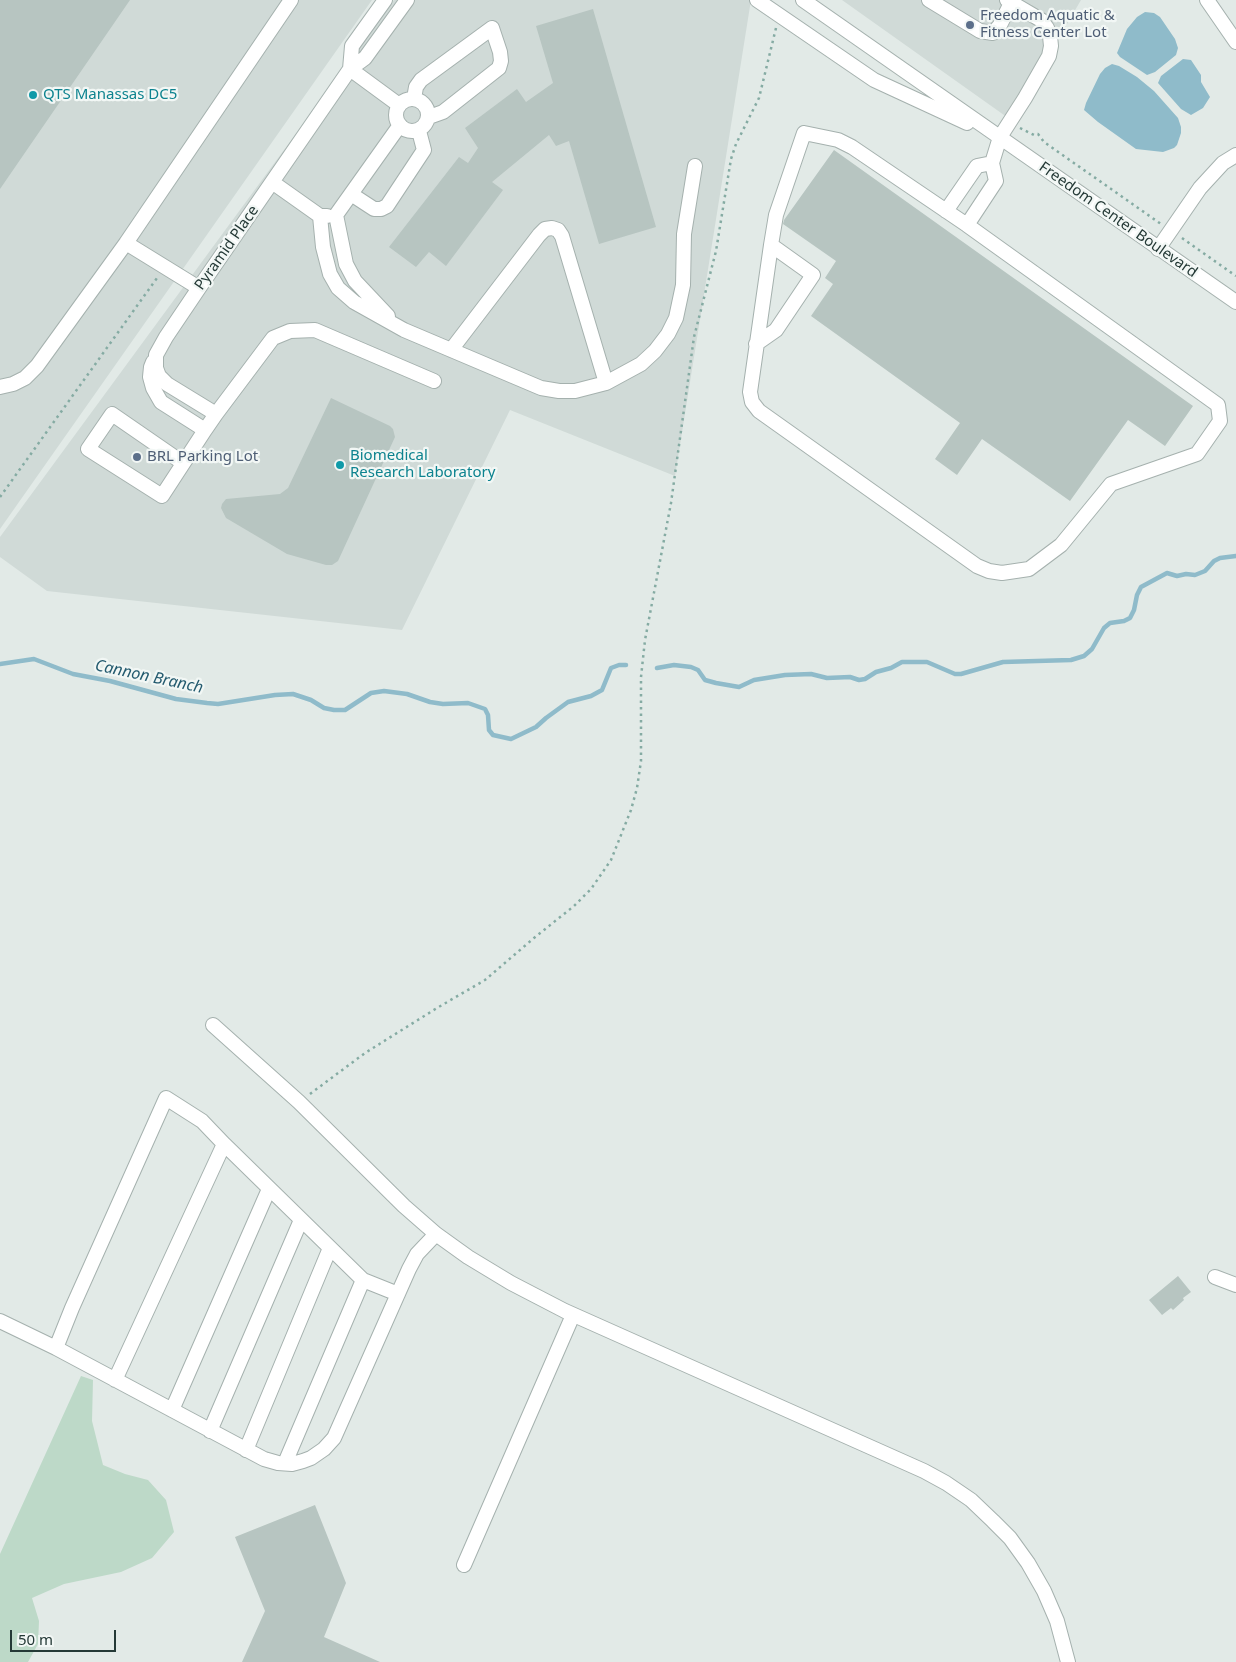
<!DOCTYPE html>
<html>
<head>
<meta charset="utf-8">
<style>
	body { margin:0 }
	#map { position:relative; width:1236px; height:1662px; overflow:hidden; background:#e2eae7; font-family:"Noto Sans",sans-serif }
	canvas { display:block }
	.scale { position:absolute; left:10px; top:1630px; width:106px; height:22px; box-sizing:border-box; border:2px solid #243936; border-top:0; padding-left:6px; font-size:15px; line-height:18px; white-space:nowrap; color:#243936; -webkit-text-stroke:4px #f2f7f5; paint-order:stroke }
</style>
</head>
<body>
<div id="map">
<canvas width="1236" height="1662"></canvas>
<div class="scale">50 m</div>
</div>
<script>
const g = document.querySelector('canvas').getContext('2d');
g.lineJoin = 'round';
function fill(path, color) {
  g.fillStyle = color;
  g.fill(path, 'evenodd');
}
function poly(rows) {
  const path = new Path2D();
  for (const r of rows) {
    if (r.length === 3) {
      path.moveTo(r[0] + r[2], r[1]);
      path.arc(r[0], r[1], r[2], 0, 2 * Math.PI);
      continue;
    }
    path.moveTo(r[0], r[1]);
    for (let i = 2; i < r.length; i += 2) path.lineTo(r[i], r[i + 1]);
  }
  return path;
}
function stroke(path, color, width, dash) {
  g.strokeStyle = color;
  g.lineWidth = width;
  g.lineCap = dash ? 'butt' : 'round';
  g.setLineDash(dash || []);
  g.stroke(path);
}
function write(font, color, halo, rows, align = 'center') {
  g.font = font + ' "Noto Sans",sans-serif';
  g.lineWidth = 4.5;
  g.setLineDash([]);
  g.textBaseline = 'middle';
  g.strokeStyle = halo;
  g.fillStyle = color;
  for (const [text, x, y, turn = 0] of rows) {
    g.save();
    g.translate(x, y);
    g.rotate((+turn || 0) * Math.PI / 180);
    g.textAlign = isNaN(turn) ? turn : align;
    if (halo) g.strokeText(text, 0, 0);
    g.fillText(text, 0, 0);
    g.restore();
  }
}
const built = poly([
	[0,0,372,0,0,529],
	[394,0,751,0,675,476,510,410,402,630,47,591,0,557,0,537],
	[842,0,1081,0,1011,120]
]);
const green = poly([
	[81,1376,93,1380,92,1421,103,1465,125,1474,148,1480,166,1500,174,1532,152,1558,121,1572,64,1584,32,1598,39,1621,38,1644,28,1662,0,1662,0,1554]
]);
const water = poly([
	[1145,12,1154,13,1160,17,1175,39,1178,48,1176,55,1155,72,1147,75,1120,57,1117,53,1127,29,1137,17],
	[1183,59,1191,60,1201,75,1201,82,1210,97,1203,108,1191,115,1181,109,1158,83,1161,76],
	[1112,64,1119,66,1137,77,1154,91,1178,118,1181,127,1181,133,1177,145,1174,148,1163,152,1136,149,1098,122,1084,110,1086,103,1100,74,1105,68]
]);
const stream = poly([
	[0,664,34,659,73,674,110,681,176,699,207,703,218,704,275,695,293,694,311,700,324,708,334,710,345,710,371,693,384,691,407,694,430,702,443,704,468,703,485,709,488,715,489,730,493,735,511,739,536,727,546,718,568,702,591,696,602,690,611,668,619,665,626,665],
	[657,668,674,665,691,667,698,670,705,680,716,683,739,687,754,680,785,675,811,674,827,678,850,677,859,680,865,679,876,672,891,668,902,662,927,662,955,674,961,674,1003,662,1071,660,1084,656,1092,649,1104,628,1110,623,1124,621,1130,618,1134,610,1137,595,1141,587,1167,573,1177,576,1186,574,1195,575,1205,571,1214,561,1220,558,1236,556]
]);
const building = poly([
	[0,0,130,0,0,189],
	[593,9,656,227,599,244,569,141,556,146,549,135,492,182,503,190,446,266,429,252,416,267,389,247,459,157,468,163,478,148,465,128,517,89,526,102,553,83,536,26],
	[834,150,1193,406,1165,446,1128,420,1070,501,982,439,957,475,935,459,960,423,811,316,833,284,825,278,836,261,783,224,784,220],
	[331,398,390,426,393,429,395,437,338,561,332,565,326,565,287,554,226,518,221,508,222,504,226,499,280,494,288,488],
	[1178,1276,1191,1292,1183,1298,1184,1300,1173,1310,1171,1308,1162,1315,1149,1300],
	[315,1505,346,1583,324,1637,380,1662,242,1662,265,1611,235,1537]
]);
const path = poly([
	[1020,128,1034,135,1038,134,1044,142,1161,224],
	[1182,238,1236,276],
	[0,497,157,278],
	[310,1094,365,1053,437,1008,485,980,534,938,574,906,591,889,611,860,631,810,637,788,641,761,641,677,645,640,671,503,694,337,716,251,731,159,736,144,759,98,776,28]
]);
const minor = poly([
	[757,0,874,80,967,123],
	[803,0,1236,302],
	[929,0,980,31,993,33,1000,25,1011,3],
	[1207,0,1236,42],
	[350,69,352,46,385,0],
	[350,69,399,105],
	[412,115,16],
	[414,99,416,87,421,80,492,28,500,52,501,61,499,68,443,112,429,117],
	[804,133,838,140,852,147,967,225,1218,405,1220,421,1197,454,1111,484,1061,545,1029,569,1002,573,989,571,977,566,759,411,752,402,750,392,771,245,776,215,804,133],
	[992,163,1000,137,1025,98,1049,56,1051,46,1050,36,1047,28,1041,20,1007,0],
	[272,182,320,216,327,216],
	[351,194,374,209,381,209,387,206,424,150,419,131],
	[946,211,977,166,992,163,996,181,967,225],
	[320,216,323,247,330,274,338,288,354,302,404,330,541,388,559,391,575,391,606,383,641,364,655,351,668,334,676,318,683,285,684,234,695,166],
	[126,243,199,288],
	[1158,249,1200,188,1223,163,1236,155],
	[388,316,355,281,346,264,336,215,400,125],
	[756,344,776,330,813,275,771,245],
	[451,350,539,235,545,229,552,228,558,230,562,236,606,383],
	[153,362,151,367,150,377,153,388,161,402,205,430,216,414,273,338,290,331,315,330,434,381],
	[0,387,13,384,25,378,37,366,126,243,291,0],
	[216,414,167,384,159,376,156,368,156,355,166,337,199,288,350,69,365,58,407,0],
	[183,463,112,414,88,449,162,496,205,430],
	[213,1025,299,1102,404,1206,436,1234,468,1257,511,1283,565,1311,924,1471,946,1483,971,1500,993,1521,1010,1538,1028,1563,1044,1591,1057,1621,1068,1662],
	[1215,1277,1236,1285],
	[0,1321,56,1348,264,1459,278,1463,292,1464,303,1461,311,1458,324,1449,334,1438,409,1269,417,1254,436,1234],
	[56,1348,72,1308,166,1098,202,1121,224,1144],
	[115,1380,224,1144,363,1280,398,1294],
	[172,1410,269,1189],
	[210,1431,301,1220],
	[246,1450,330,1248],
	[285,1463,363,1280],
	[464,1565,573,1315]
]);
const markers = [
	[970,25,5,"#5c6f8a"],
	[33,95,5,"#0f9aa8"],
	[137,457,5,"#5c6f8a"],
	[340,465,5,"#0f9aa8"]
];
const serviceNames = [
	["Freedom Aquatic &",980,16],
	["Fitness Center Lot",980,33],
	["BRL Parking Lot",147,457]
];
const cultureNames = [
	["QTS Manassas DC5",43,95],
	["Biomedical",350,456],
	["Research Laboratory",350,473]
];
const streetNames = [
	["Freedom Center Boulevard",1118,220,35],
	["Pyramid Place",227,248,-55]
];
const waterNames = [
	["Cannon Branch",149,677,12]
];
fill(built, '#d0dad7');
fill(green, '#bdd9c8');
fill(water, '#8fbbca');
stroke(stream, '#8fbbca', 4.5);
fill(building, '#b7c5c1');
stroke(minor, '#a5b1ae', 16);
stroke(path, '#85aba3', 2.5, [2.5, 4]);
stroke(minor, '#fff', 14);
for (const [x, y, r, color] of markers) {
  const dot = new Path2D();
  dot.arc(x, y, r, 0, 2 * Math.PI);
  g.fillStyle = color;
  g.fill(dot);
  stroke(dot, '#f2f7f5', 2);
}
write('15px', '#4e5e75', '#f2f7f5', serviceNames, 'left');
write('15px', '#0d838f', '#f2f7f5', cultureNames, 'left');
write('15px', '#243936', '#f2f7f5', streetNames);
write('italic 16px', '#245b6f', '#f2f7f5', waterNames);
</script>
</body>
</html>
